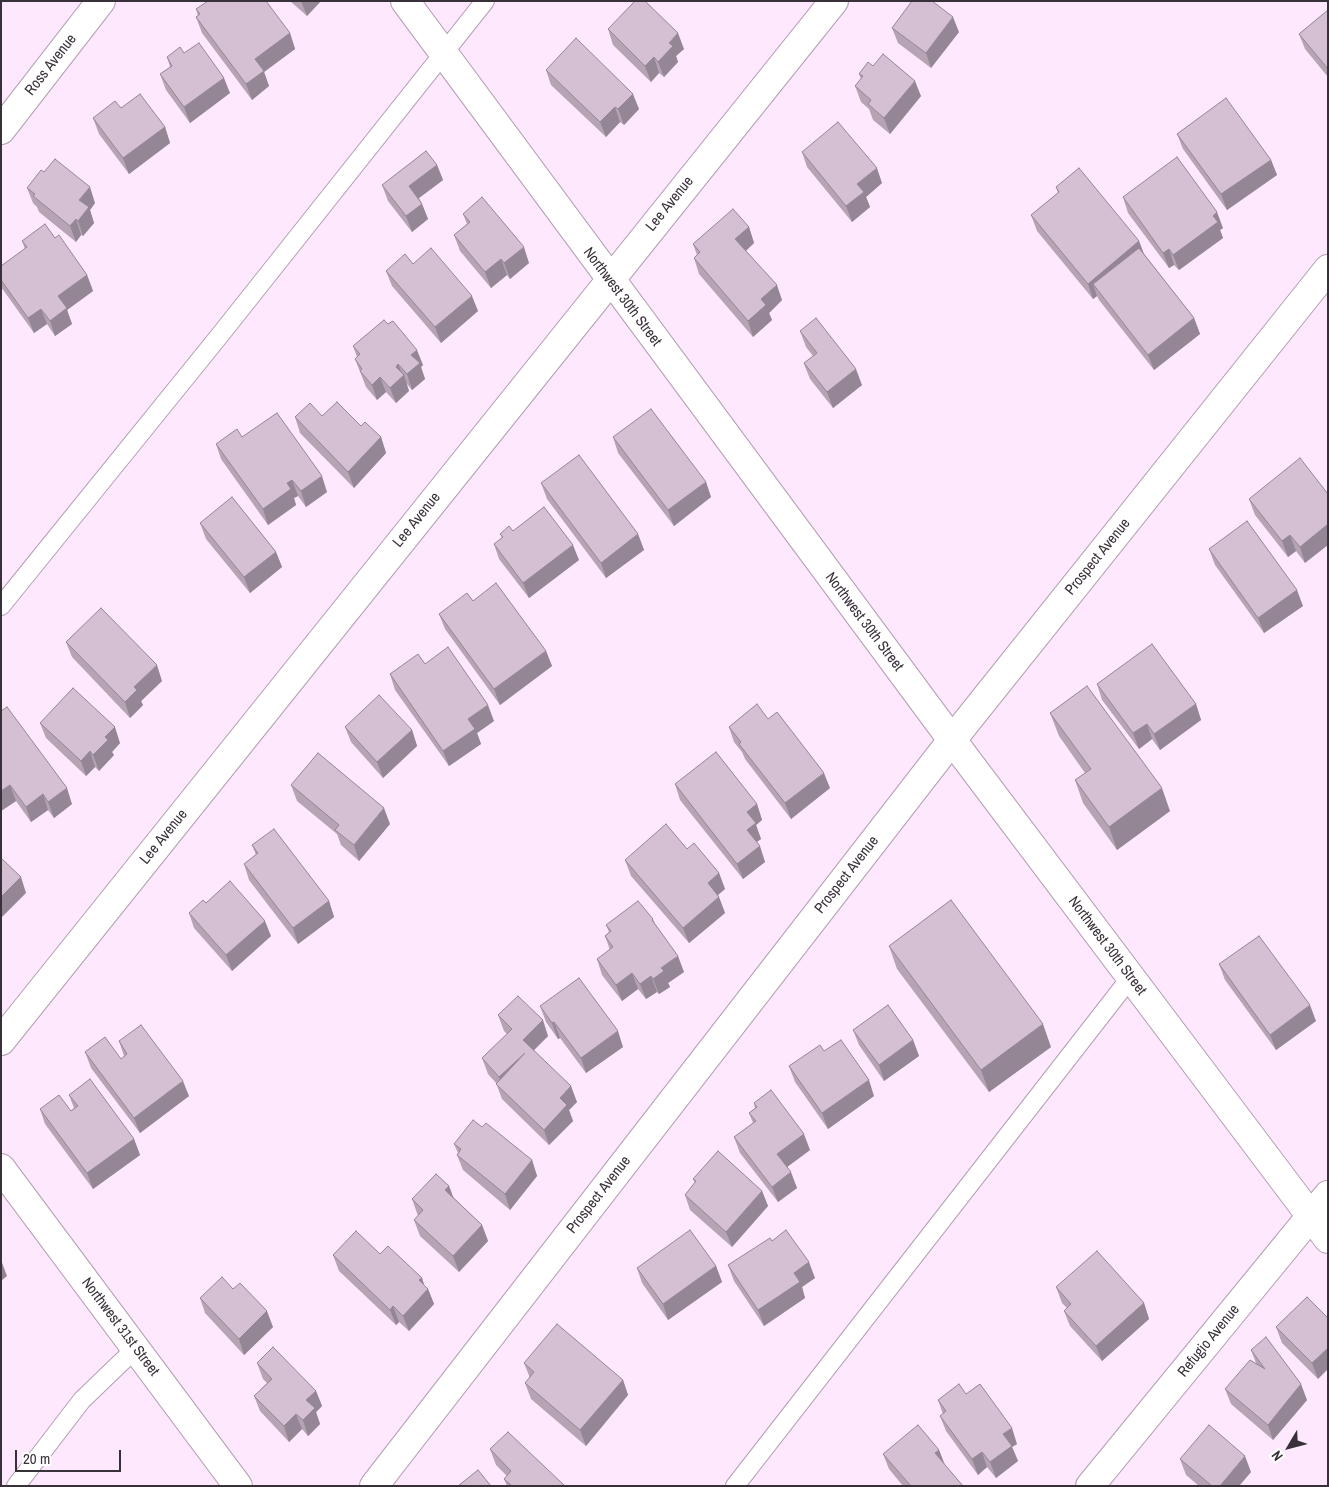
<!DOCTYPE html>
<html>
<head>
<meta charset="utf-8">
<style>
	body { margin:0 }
	#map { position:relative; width:1329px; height:1487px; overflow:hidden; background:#fee8fd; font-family:"Archivo Narrow",sans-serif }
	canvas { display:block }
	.frame { position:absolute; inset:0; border:2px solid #393139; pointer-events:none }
	.north { position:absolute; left:1264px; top:1422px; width:50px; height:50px; -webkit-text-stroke:4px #fff; paint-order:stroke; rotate:233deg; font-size:14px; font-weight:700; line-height:20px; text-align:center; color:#393139 }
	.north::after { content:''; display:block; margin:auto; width:18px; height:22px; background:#393139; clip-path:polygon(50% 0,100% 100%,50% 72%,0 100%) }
	.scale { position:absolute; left:15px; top:1450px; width:106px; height:22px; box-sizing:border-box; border:2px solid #393139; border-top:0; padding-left:6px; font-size:15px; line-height:18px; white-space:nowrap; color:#393139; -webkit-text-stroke:4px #fff; paint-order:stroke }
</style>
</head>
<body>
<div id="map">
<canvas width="1329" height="1487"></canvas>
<div class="frame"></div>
<div class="north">N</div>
<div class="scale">20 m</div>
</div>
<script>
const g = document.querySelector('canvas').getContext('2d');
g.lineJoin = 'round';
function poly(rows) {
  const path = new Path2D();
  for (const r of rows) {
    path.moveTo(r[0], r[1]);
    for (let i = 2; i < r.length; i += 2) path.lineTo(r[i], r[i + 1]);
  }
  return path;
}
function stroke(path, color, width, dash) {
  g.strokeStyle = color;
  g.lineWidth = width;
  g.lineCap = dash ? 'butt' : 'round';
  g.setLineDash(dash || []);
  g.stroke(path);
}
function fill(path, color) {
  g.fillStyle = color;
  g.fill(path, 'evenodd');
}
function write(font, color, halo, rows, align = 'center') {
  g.font = font + ' "Archivo Narrow",sans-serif';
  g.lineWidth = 4;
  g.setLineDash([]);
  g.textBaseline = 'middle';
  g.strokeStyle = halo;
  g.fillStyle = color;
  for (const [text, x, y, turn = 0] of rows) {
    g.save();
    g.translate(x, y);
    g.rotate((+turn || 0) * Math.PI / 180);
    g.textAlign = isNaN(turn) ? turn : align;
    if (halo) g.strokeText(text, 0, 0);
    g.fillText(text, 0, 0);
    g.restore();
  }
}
const lane = poly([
	[1,606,220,335,485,1],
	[16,1486,82,1400,136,1348],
	[735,1486,1131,977]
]);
const street = poly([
	[405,1,952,740,1328,1239],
	[1,130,101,1],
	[1,1041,834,1],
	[1,1168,238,1486],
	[374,1486,952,740,1328,269],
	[1090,1486,1328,1195]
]);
const wall = poly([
	[290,1,321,1,307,16],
	[196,9,290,33,295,49,264,72,269,86,252,100,202,33,196,17,198,16],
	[1328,10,1328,77,1305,49,1299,34],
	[892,28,959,32,931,68,898,43],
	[608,29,684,49,676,56,678,62,664,77,659,73,651,82,613,45],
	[184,53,230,93,190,123,166,90,160,74,170,67,167,57],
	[546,70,639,109,624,125,620,122,606,137,551,85],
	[859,74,921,96,890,134,873,120,869,109,861,102,855,86,861,79],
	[93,118,165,127,170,143,129,174,99,134],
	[1177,134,1271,160,1277,175,1227,210,1183,149],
	[802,152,882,183,866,197,870,207,852,222,807,167],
	[437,165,443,180,419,198,422,204,428,219,412,232,388,201,382,185],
	[1056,187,1139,241,1144,254,1194,318,1200,334,1154,370,1099,300,1097,296,1093,299,1037,231,1031,215,1058,193],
	[27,188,95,203,90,210,94,223,83,236,81,235,76,242,39,212,37,207,33,203],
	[1123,197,1223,228,1220,230,1223,238,1179,270,1174,265,1169,268,1128,213],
	[463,214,529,263,510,279,507,275,491,288,460,251,454,235,467,224],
	[749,227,754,243,746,251,782,300,769,313,772,320,753,337,699,274,694,258,697,255,693,244],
	[55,238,87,275,93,291,67,310,72,324,55,336,47,324,34,333,1,287,1,266,25,249,22,241],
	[413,264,478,311,441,343,392,286,386,271],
	[800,331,862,385,833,408,810,379,804,364,813,356,806,347],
	[353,346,423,365,421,367,425,379,412,390,406,383,409,391,396,403,386,392,377,400,366,387,355,359,357,357],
	[322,416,361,426,381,437,386,453,354,488,300,433,295,417],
	[242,437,327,492,306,507,298,496,294,498,296,505,268,525,221,459,216,444],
	[613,437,706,482,711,497,674,526,618,453],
	[541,483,638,534,644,550,606,578,547,499],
	[1328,494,1305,563,1296,551,1288,557,1255,515,1249,499],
	[200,523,276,552,282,567,250,593,206,539],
	[513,531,579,560,529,598,499,559,494,544,502,538,500,534],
	[1209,549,1303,606,1264,633,1215,565],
	[473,601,546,651,552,666,500,705,445,629,439,614],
	[66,642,162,681,141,701,143,705,130,718,72,657],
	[425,664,494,721,477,733,481,744,449,766,395,690,390,674],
	[1097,684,1196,704,1201,720,1160,750,1152,739,1139,749,1102,700],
	[1,711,72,804,54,818,48,810,31,822,16,801,1,811],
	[1050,713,1170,811,1117,850,1083,803,1075,780,1085,773,1059,736],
	[768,719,830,788,791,819,745,759,742,752,734,742,729,727],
	[40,723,120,743,112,752,114,755,99,771,95,767,86,776,46,738],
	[345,727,412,730,417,746,383,778,351,742],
	[675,784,757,804,762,820,756,825,761,839,757,842,765,862,743,879,680,800],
	[291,785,390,824,359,861,341,845,337,834,297,801],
	[252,845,329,901,334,917,298,944,249,880,244,864,256,855],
	[687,849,719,873,725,889,718,895,725,913,689,943,631,876,625,860],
	[206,903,271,936,232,971,194,928,189,913],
	[653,919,656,926,684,972,668,983,670,987,659,994,657,992,646,999,638,989,622,1001,602,975,597,959,610,950,605,936,609,932,606,925],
	[889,946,1051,1047,989,1092,897,969],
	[1219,964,1316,1021,1276,1050,1225,980],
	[540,1006,623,1047,586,1073,560,1038,558,1039,546,1022],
	[498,1015,548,1036,534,1050,577,1102,569,1110,573,1121,549,1145,502,1099,496,1083,488,1074,482,1058,507,1034,504,1031],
	[853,1030,913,1040,919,1056,884,1081,859,1045],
	[119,1041,189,1096,140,1133,91,1068,85,1052,121,1059,124,1056],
	[824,1051,874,1096,828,1129,795,1082,789,1066],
	[69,1095,134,1139,140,1155,93,1189,45,1124,40,1109,71,1111,74,1108],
	[754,1103,810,1150,787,1167,797,1188,778,1202,740,1153,734,1137,753,1123,749,1113,755,1108],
	[482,1127,532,1160,537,1176,510,1210,463,1170,457,1155,458,1153,454,1144],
	[693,1179,762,1191,768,1206,732,1247,690,1210,685,1195,695,1183],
	[449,1186,453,1197,482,1225,488,1241,459,1272,420,1236,414,1220,418,1216,412,1199],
	[772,1241,815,1278,802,1287,805,1298,764,1326,734,1281,728,1265],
	[380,1254,422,1278,424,1285,428,1289,434,1304,409,1331,399,1322,396,1325,339,1271,333,1255],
	[716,1266,722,1282,668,1320,642,1283,637,1268],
	[1056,1287,1144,1303,1149,1319,1102,1361,1070,1326,1064,1311,1067,1308,1062,1303],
	[233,1289,273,1327,244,1355,205,1313,200,1298],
	[1307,1297,1318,1379,1282,1343,1276,1327],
	[1251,1350,1307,1400,1273,1440,1231,1404,1225,1389,1256,1363],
	[257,1363,316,1391,322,1406,316,1412,320,1424,308,1436,302,1429,289,1442,260,1411,254,1396,267,1383,263,1379],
	[524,1363,623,1380,628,1395,586,1446,531,1399,525,1383,530,1378],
	[966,1394,1017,1444,1012,1447,1018,1461,996,1478,987,1467,978,1475,946,1431,940,1416,943,1414,938,1400],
	[490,1449,565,1486,507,1486,504,1479,507,1476,496,1465],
	[939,1450,944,1464,963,1486,903,1486,889,1469,883,1454],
	[1180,1459,1251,1472,1239,1486,1199,1486,1186,1475]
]);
const shadedWall = poly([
	[301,1,321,1,307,16],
	[953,17,959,32,931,68,926,53],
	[290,33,295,49,264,72,269,86,252,100,246,84,255,59],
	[678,33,684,49,676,56,678,62,664,77,658,62,669,43],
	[654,57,659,73,651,82,645,66],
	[224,78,230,93,190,123,184,107],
	[915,81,921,96,890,134,884,118],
	[633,94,639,109,624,125,618,109],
	[615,107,620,122,606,137,600,122],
	[165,127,170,143,129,174,123,158],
	[1271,160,1277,175,1227,210,1221,194],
	[437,165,443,180,415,201,409,186],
	[877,168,882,183,866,197,870,207,852,222,846,206,857,184],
	[90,187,95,203,90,210,94,223,83,236,78,221,79,200],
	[422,204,428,219,412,232,406,216],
	[1217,212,1223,228,1220,230,1223,238,1179,270,1173,255,1213,216],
	[76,219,81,235,76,242,70,226],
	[749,227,754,243,741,255,735,239],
	[1139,241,1145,257,1093,284,1097,296,1093,299,1088,284],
	[524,247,529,263,510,279,504,263],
	[1169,249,1174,265,1169,268,1163,253],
	[501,259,507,275,491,288,485,272],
	[87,275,93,291,67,310,72,324,55,336,50,321,58,296],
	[777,285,782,300,769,313,772,320,753,337,748,321,761,299],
	[472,296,478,311,441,343,435,327],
	[41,309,47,324,34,333,28,318],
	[1194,318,1200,334,1154,370,1148,355],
	[417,350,423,365,421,367,425,379,412,390,407,374,411,355],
	[398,364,403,376,404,375,409,391,396,403,390,388,396,367],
	[856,369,862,385,833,408,827,392],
	[380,377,386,392,377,400,372,385],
	[381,437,386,453,354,488,348,472],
	[322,476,327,492,306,507,301,491],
	[292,480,298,496,294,498,296,505,268,525,263,509,287,483],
	[706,482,711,497,674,526,668,510],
	[1328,524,1328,545,1305,563,1300,547],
	[638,534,644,550,606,578,601,563],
	[1290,535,1296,551,1288,557,1282,541],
	[573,545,579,560,529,598,523,583],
	[276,552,282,567,250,593,244,577],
	[1297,590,1303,606,1264,633,1258,618],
	[546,651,552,666,500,705,494,689],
	[157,665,162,681,141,701,143,705,130,718,125,702,134,687],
	[1196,704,1201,720,1160,750,1154,734],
	[488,705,494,721,477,733,481,744,449,766,443,751,468,719],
	[1147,724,1152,739,1139,749,1133,733],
	[115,727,120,743,112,752,114,755,99,771,93,755,105,737],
	[412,730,417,746,383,778,377,762],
	[90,751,95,767,86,776,81,761],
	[824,773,830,788,791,819,785,803],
	[10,785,16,801,1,811,1,791],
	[67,788,72,804,54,818,48,802],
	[1162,788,1170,811,1117,850,1109,827],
	[43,794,48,810,31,822,26,807],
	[757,804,762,820,756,825,761,839,752,845,747,830,747,812],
	[384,808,390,824,359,861,354,845],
	[760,846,765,862,743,879,737,864],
	[719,873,725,889,713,899,708,883],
	[21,877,26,893,1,918,1,897],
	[719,897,725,913,689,943,683,928],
	[329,901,334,917,298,944,293,928],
	[265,921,271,936,232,971,226,955],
	[678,956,684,972,668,983,670,987,659,994,653,979,661,968],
	[632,973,638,989,622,1001,616,985],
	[651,976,657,992,646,999,640,984],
	[1310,1005,1316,1021,1276,1050,1270,1035],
	[543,1020,548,1036,529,1055,523,1040],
	[554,1022,560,1038,558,1039,552,1023],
	[1043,1024,1051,1047,989,1092,981,1070],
	[618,1031,623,1047,586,1073,581,1058],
	[913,1040,919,1056,884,1081,879,1065],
	[525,1053,505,1092,499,1077],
	[869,1080,874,1096,828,1129,822,1113],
	[183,1081,189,1096,140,1133,134,1118],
	[571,1086,577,1102,569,1110,573,1121,549,1145,544,1130,560,1098],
	[804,1134,810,1150,783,1170,777,1154],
	[134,1139,140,1155,93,1189,87,1173],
	[532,1160,537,1176,510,1210,505,1194],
	[791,1172,797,1188,778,1202,772,1187],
	[449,1186,455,1202,445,1190],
	[762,1191,768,1206,732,1247,726,1232],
	[482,1225,488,1241,459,1272,453,1256],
	[1,1260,7,1276,1,1281],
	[809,1262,815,1278,802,1287,805,1298,764,1326,758,1310,794,1273],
	[716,1266,722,1282,668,1320,663,1304],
	[422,1278,426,1291,428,1289,434,1304,409,1331,403,1316,419,1280],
	[1144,1303,1149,1319,1102,1361,1096,1346],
	[393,1306,399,1322,396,1325,390,1310],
	[267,1311,273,1327,244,1355,239,1339],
	[1328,1348,1328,1369,1318,1379,1312,1363],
	[623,1380,628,1395,586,1446,580,1430],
	[1301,1384,1307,1400,1273,1440,1268,1425],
	[316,1391,322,1406,316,1412,320,1424,308,1436,303,1420,306,1400],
	[296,1414,302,1429,289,1442,284,1426],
	[1012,1428,1017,1444,1012,1447,1018,1461,996,1478,990,1462,1003,1434],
	[939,1450,945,1465,935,1453],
	[982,1452,987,1467,978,1475,972,1459],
	[1245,1456,1251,1472,1239,1486,1220,1486]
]);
const building = poly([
	[208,1,266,1,290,33,255,59,264,71,246,84,196,17,200,14,196,9,208,1],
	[635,1,645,1,678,33,669,43,673,46,658,62,654,57,645,66,608,29,635,1],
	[912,1,932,1,953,17,926,53,892,28,912,1],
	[1328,10,1328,69,1299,34,1328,10],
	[576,38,633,94,618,109,615,107,600,122,546,70,576,38],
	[199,43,224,78,184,107,160,74,172,66,167,57,180,47,184,53,199,43],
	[883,54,915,81,884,118,868,104,871,100,855,86,863,76,859,74,868,62,873,66,883,54],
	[140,94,165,127,123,158,93,118,115,101,121,108,140,94],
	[1226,98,1271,160,1221,194,1177,134,1226,98],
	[838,122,877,168,857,184,864,192,846,206,802,152,838,122],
	[426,151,437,165,409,186,422,204,406,216,382,185,426,151],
	[1177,157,1217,212,1213,216,1218,222,1173,255,1169,249,1163,253,1123,197,1177,157],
	[55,159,90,187,79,200,89,207,78,221,76,219,70,226,33,196,35,194,27,188,41,170,44,172,55,159],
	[1079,168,1139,241,1088,284,1031,215,1059,192,1056,187,1079,168],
	[482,197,524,247,504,263,501,259,485,272,454,235,470,222,463,214,482,197],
	[733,209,749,227,735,239,777,285,761,299,766,305,748,321,694,258,700,252,693,244,733,209],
	[45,224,55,238,59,235,87,275,58,296,67,308,50,321,41,309,28,318,1,280,1,266,27,247,22,241,45,224],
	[431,248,472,296,435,327,386,271,405,254,413,264,431,248],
	[1139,248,1194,318,1148,355,1093,284,1139,248],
	[816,318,856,369,827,392,804,363,817,353,800,331,816,318],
	[384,320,388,324,393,321,417,350,411,355,420,363,407,374,398,364,396,367,404,375,390,388,380,377,372,385,360,371,362,369,355,359,360,354,353,346,384,320],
	[337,402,361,426,365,422,381,437,348,472,295,417,310,403,322,416,337,402],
	[651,409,706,482,668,510,613,437,651,409],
	[277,413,322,476,301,491,292,480,287,483,291,489,263,509,216,444,237,429,242,437,277,413],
	[579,455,638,534,601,563,541,483,579,455],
	[1300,458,1328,494,1328,502,1327,502,1328,503,1328,524,1300,547,1290,535,1282,541,1249,499,1300,458],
	[232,497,276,552,244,577,200,523,232,497],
	[544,507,573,545,523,583,494,544,503,537,500,534,509,526,513,531,544,507],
	[1247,521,1297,590,1258,618,1209,549,1247,521],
	[496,583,546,651,494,689,439,614,467,593,473,601,496,583],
	[101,608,157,665,134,687,137,690,125,702,66,642,101,608],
	[1152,644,1196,704,1154,734,1147,724,1133,733,1097,684,1152,644],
	[448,647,488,705,468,719,475,729,443,751,390,674,418,654,425,664,448,647],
	[1087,686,1162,788,1109,827,1075,780,1091,769,1050,713,1087,686],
	[73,688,115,727,105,737,108,740,93,755,90,751,81,761,40,723,73,688],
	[379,695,412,730,377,762,345,727,379,695],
	[757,704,768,719,777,712,824,773,785,803,739,744,741,742,729,727,757,704],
	[7,707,67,788,48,802,43,794,26,807,10,785,1,791,1,711,7,707],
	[716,752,757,804,747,812,756,823,747,830,760,846,737,864,675,784,716,752],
	[318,753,384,808,354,845,335,830,339,825,291,785,318,753],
	[666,824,687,849,694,843,719,873,708,883,719,897,683,928,625,860,666,824],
	[274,829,329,901,293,928,244,864,258,853,252,845,274,829],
	[1,858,21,877,1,897,1,858],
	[230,881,265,921,226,955,189,913,203,900,206,903,230,881],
	[951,900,1043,1024,981,1070,889,946,951,900],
	[638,901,653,919,652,920,678,956,661,968,664,971,653,979,651,976,640,984,632,973,616,985,597,959,613,947,605,936,611,931,606,925,638,901],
	[1259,936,1310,1005,1270,1035,1219,964,1259,936],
	[579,978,618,1031,581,1058,554,1022,552,1023,540,1006,579,978],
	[518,996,543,1020,523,1040,571,1086,560,1098,567,1105,544,1130,496,1084,525,1053,499,1077,482,1058,512,1029,498,1015,518,996],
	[888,1005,913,1040,879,1065,853,1030,888,1005],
	[141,1025,183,1081,134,1118,85,1052,105,1037,121,1059,127,1054,119,1041,141,1025],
	[841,1040,869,1080,822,1113,789,1066,820,1045,824,1051,841,1040],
	[90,1079,134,1139,87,1173,40,1109,59,1095,71,1111,78,1106,69,1095,90,1079],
	[771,1090,804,1134,777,1154,791,1172,772,1187,734,1137,756,1121,749,1113,757,1107,754,1103,771,1090],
	[473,1120,482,1127,486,1123,532,1160,505,1194,457,1155,461,1149,454,1144,473,1120],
	[718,1151,762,1191,726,1232,685,1195,696,1181,693,1179,718,1151],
	[436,1174,449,1186,445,1190,482,1225,453,1256,414,1220,423,1210,412,1199,436,1174],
	[690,1230,716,1266,663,1304,637,1268,690,1230],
	[786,1230,809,1262,794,1273,800,1282,758,1310,728,1265,770,1238,772,1241,786,1230],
	[356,1231,380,1254,388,1246,422,1278,419,1280,428,1289,403,1316,393,1306,390,1310,333,1255,356,1231],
	[1097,1251,1144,1303,1096,1346,1064,1311,1071,1304,1056,1287,1097,1251],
	[222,1277,233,1289,240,1283,267,1311,239,1339,200,1298,222,1277],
	[1307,1297,1328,1318,1328,1348,1312,1363,1276,1327,1307,1297],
	[557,1324,623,1380,580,1430,525,1383,534,1372,524,1363,557,1324],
	[1266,1337,1301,1384,1268,1425,1225,1389,1250,1360,1265,1369,1251,1350,1266,1337],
	[273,1347,316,1391,306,1400,315,1408,303,1420,296,1414,284,1426,254,1396,272,1379,257,1363,273,1347],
	[959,1384,966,1394,980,1384,1012,1428,1003,1434,1012,1446,990,1462,982,1452,972,1459,940,1416,946,1411,938,1400,959,1384],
	[918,1425,939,1450,935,1453,963,1486,911,1486,883,1454,918,1425],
	[1209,1425,1245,1456,1220,1486,1212,1486,1180,1459,1209,1425],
	[508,1432,565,1486,512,1486,504,1479,511,1471,490,1449,508,1432],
	[478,1470,491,1486,458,1486,478,1470]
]);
const streetNames = [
	["Ross Avenue",51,65,-52],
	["Lee Avenue",670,204,-51],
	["Northwest 30th Street",622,297,53],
	["Lee Avenue",417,520,-51],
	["Prospect Avenue",1098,557,-51],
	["Northwest 30th Street",864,622,53],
	["Lee Avenue",164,837,-51],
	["Prospect Avenue",847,875,-52],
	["Northwest 30th Street",1107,946,53],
	["Prospect Avenue",599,1195,-52],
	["Northwest 31st Street",120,1327,53],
	["Refugio Avenue",1209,1341,-51]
];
stroke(lane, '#b39eb2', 20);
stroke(street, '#b39eb2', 30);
stroke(lane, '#fff', 18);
stroke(street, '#fff', 28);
fill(wall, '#b6a4b5');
fill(shadedWall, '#948694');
fill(building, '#d4bfd3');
stroke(building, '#948694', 1);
write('15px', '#393139', '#fff', streetNames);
</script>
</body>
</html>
